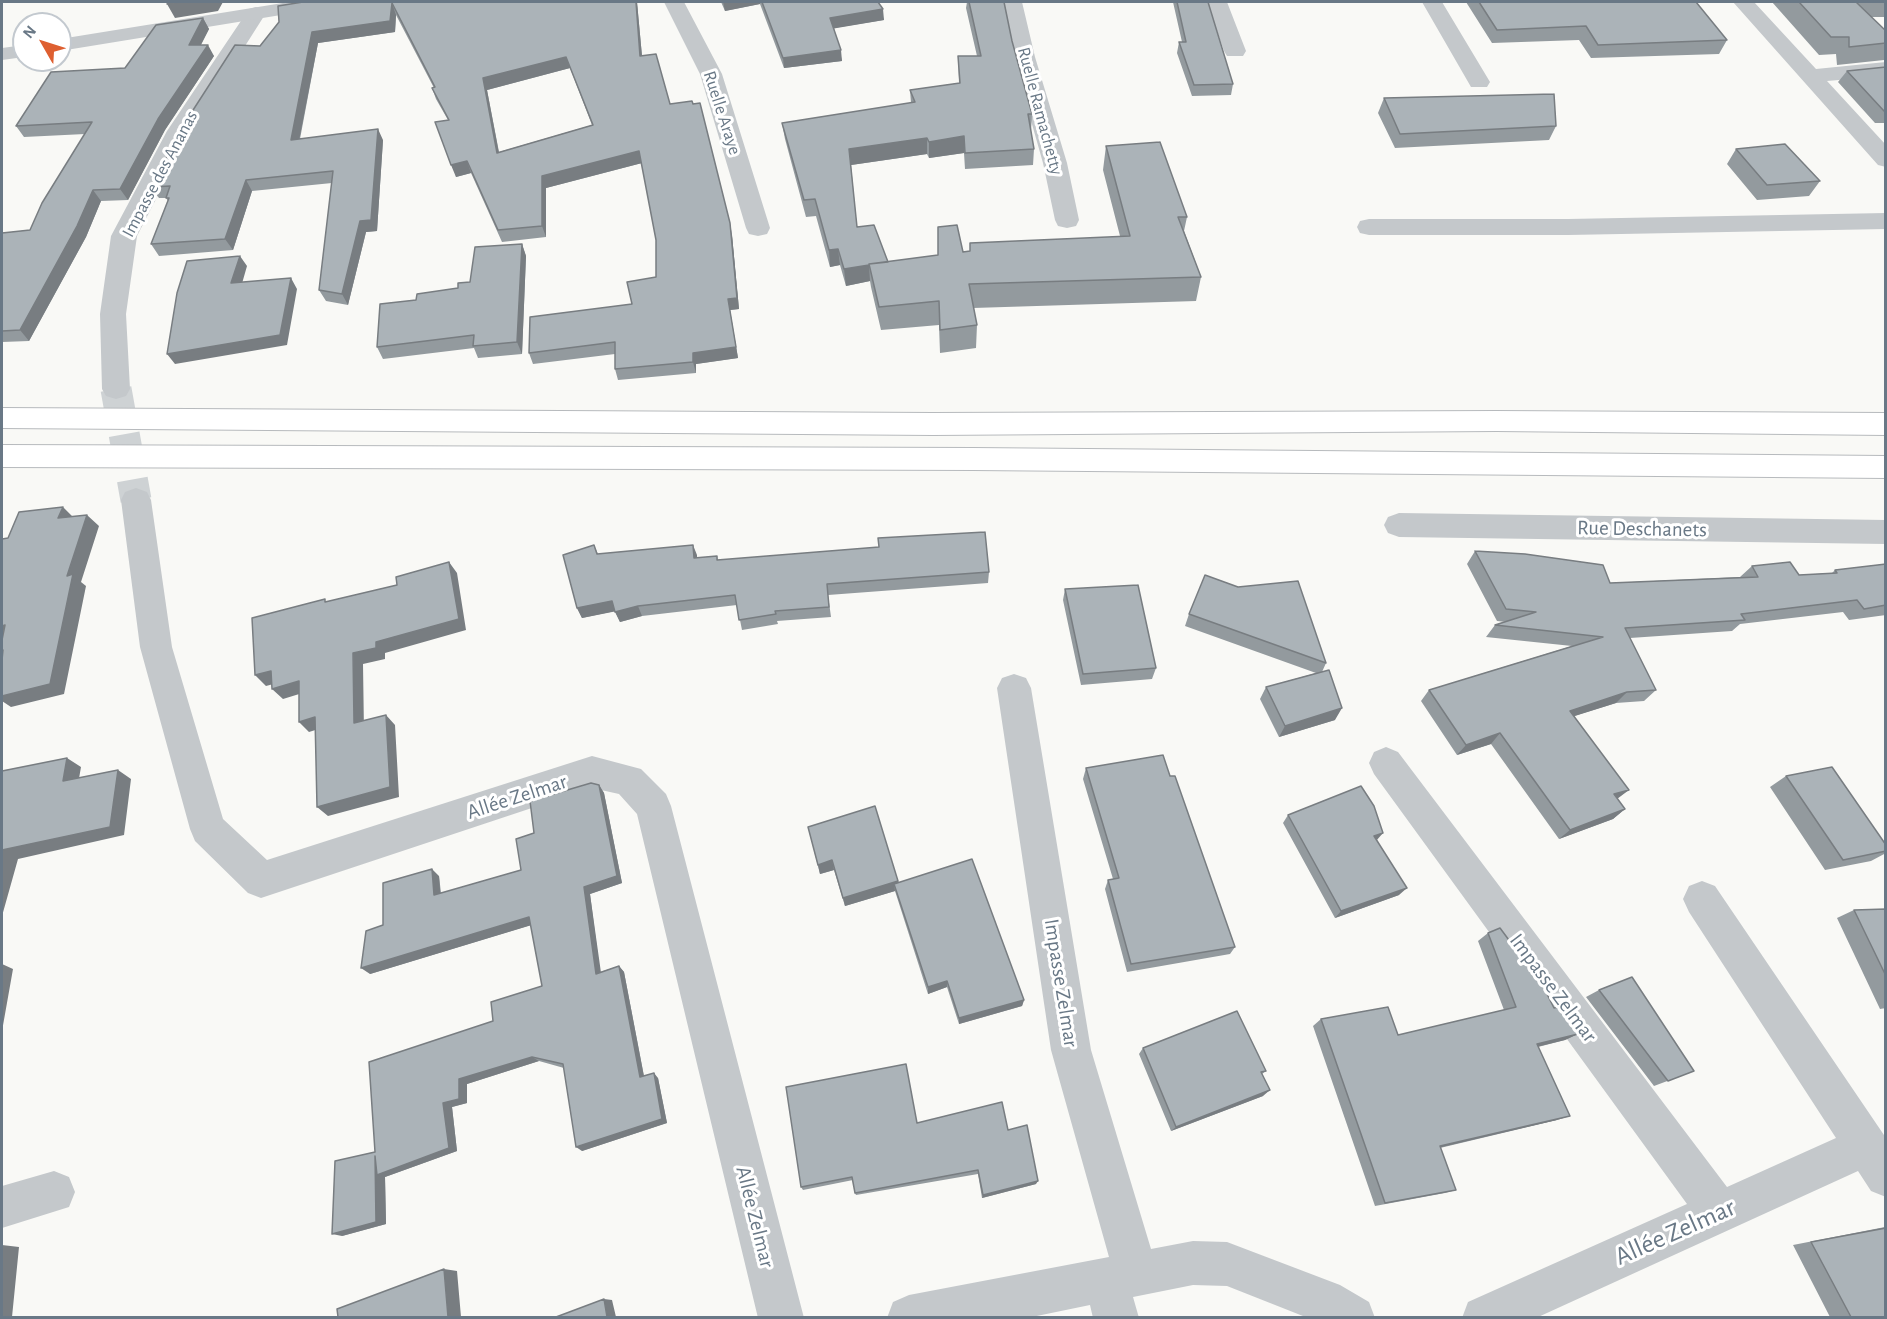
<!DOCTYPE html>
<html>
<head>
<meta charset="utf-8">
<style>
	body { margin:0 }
	#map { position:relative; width:1887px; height:1319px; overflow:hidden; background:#f9f9f6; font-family:"Alegreya Sans",sans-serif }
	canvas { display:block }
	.frame { position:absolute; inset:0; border:3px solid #697886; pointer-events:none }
	.north { position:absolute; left:12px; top:12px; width:60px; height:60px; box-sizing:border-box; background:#fff; border:2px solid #c3c9cf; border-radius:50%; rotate:309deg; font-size:16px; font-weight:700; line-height:24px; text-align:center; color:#697886 }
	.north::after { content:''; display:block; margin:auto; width:21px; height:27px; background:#de5f30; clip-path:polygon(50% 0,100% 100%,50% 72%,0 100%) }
</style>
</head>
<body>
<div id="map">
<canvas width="1887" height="1319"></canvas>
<div class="frame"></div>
<div class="north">N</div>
</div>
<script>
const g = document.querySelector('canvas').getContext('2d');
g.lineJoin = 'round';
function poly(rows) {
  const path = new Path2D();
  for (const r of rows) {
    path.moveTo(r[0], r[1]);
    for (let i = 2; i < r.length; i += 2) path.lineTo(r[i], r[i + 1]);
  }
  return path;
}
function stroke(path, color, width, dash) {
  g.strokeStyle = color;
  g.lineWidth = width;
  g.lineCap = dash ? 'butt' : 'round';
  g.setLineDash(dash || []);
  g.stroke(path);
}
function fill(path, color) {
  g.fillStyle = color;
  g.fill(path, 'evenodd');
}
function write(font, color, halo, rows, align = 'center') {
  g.font = font + ' "Alegreya Sans",sans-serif';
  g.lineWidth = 6;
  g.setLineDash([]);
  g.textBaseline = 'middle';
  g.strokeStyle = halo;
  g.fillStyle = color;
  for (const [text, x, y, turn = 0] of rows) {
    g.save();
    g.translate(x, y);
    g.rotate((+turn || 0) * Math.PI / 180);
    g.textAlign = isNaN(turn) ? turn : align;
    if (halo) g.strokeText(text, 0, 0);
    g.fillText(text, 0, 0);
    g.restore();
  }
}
const minorTunnel = poly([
	[116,389,136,500]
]);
const minor = poly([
	[664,2,684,2,722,74,770,228,767,234,758,236,749,234,746,228,700,74,664,2],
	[1002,2,1022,2,1035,57,1067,163,1079,220,1076,226,1067,228,1058,226,1055,220,1043,163,1013,57,1002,2],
	[1207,2,1227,2,1246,51,1243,56,1227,56,1224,51,1207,2],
	[1422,2,1442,2,1490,82,1487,87,1471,87,1422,2],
	[1733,2,1754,2,1816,69,1886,62,1886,76,1827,81,1886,145,1886,167,1878,165,1733,2],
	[256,7,263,9,266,13,191,131,137,236,126,314,130,389,126,396,116,399,106,396,102,389,100,314,111,236,167,131,249,9,256,7],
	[1886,213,1886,229,1568,235,1369,235,1360,233,1357,227,1360,221,1369,219,1568,219,1886,213],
	[136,488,147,492,151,500,172,647,223,819,267,860,592,756,641,769,666,794,671,806,804,1318,758,1318,637,814,619,794,592,788,261,898,248,893,195,841,190,829,140,647,121,500,125,492,136,488],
	[1399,513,1886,520,1886,544,1399,537,1388,533,1384,525,1388,517,1399,513],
	[1014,674,1026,678,1031,688,1091,1050,1151,1249,1193,1241,1227,1242,1340,1285,1369,1302,1375,1318,1308,1318,1227,1286,1193,1285,1133,1297,1139,1318,1093,1318,1090,1305,1027,1318,887,1318,893,1302,909,1295,1109,1257,1051,1050,997,688,1002,678,1014,674],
	[1386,747,1398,752,1727,1187,1836,1138,1689,912,1683,899,1689,886,1702,881,1715,886,1886,1138,1886,1197,1871,1191,1858,1171,1536,1318,1462,1318,1468,1302,1687,1204,1374,774,1369,763,1374,752,1386,747],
	[54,1171,69,1177,75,1192,69,1207,2,1228,2,1186,54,1171]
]);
const tertiary = poly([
	[289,2,334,2,331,6,324,8,60,51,60,39,289,2],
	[24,45,24,57,2,60,2,48,24,45]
]);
const trunk = poly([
	[2,408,933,413,1496,411,1886,413,1886,435,1496,431,933,435,2,428,2,408],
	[2,445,973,448,1886,456,1886,478,973,470,2,467,2,445]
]);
const wall = poly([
	[303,2,637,2,642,56,670,104,732,235,739,309,730,310,738,358,696,364,696,373,618,380,615,369,615,354,533,364,529,353,632,304,656,277,656,240,642,163,546,188,546,237,502,242,471,173,456,177,448,120,436,99,432,88,434,88,396,15,395,32,318,43,300,139,383,140,377,231,366,232,348,305,326,301,319,290,332,183,252,191,233,250,159,256,151,244,168,201,166,198,159,198,151,187,260,46],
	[570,68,592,125,499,152,487,90],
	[721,2,878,2,884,20,834,28,842,61,784,68,760,4,725,11],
	[967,2,1004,2,1012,41,1032,114,1031,131,1034,149,1033,165,965,169,964,153,929,158,927,154,851,165,857,227,888,262,963,252,1120,236,1103,170,1106,146,1187,217,1184,231,1201,277,1196,301,973,308,977,325,976,348,940,353,939,325,881,330,871,287,870,281,846,286,840,265,830,267,816,216,806,217,785,139,782,123,911,103,910,90,959,83,958,56,977,56,966,8],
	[1173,2,1208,2,1233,84,1231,95,1192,96,1177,53,1179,42,1182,42],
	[1466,2,1696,2,1727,40,1719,54,1591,58,1579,40,1492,43],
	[1772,2,1886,2,1886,17,1871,17,1886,31,1886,58,1884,60,1837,65,1836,54,1819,55],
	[203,18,209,29,201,45,214,56,165,130,128,200,101,201,86,237,29,341,2,342,2,233,30,230,85,134,24,137,16,126,125,68],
	[1886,67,1886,123,1875,123,1838,82,1847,71],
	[1384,98,1556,126,1549,140,1395,148,1378,113],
	[1736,149,1820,181,1809,196,1757,200,1727,164],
	[522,244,526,256,522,354,478,358,474,348,383,359,377,347,416,300,458,288,470,282],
	[594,545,598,554,697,555,697,558,717,556,718,560,989,572,988,583,828,595,831,617,777,621,778,624,742,630,737,605,642,616,620,622,615,611,582,618,577,608],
	[1475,551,1610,583,1740,577,1752,566,1799,575,1832,573,1835,570,1886,564,1886,615,1849,620,1843,612,1740,624,1732,631,1630,638,1656,690,1644,701,1616,703,1574,716,1617,799,1625,809,1613,819,1559,839,1491,744,1457,755,1421,701,1429,690,1572,646,1486,637,1495,625,1506,622,1497,621,1467,564],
	[1065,589,1156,668,1152,679,1081,685,1063,600],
	[1189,614,1326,663,1322,672,1335,720,1279,737,1260,699,1266,687,1316,673,1185,626],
	[1086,768,1170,776,1235,947,1230,954,1127,972,1105,889,1108,880,1113,879,1083,779],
	[1786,776,1886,845,1886,853,1871,861,1825,870,1770,787],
	[599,785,604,793,622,883,590,894,600,972,619,966,624,972,644,1076,658,1078,667,1123,582,1151,564,1068,539,1061,467,1084,467,1103,452,1107,457,1151,385,1177,386,1224,342,1236,375,1152,493,1021,542,986,531,925,370,974,383,925,439,876,441,893,521,870,534,833],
	[1288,815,1377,840,1399,895,1335,918,1283,823],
	[808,827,899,882,1024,1000,1022,1006,959,1024,947,987,928,994,895,891,845,906,834,870,820,874],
	[1886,909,1886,1008,1880,1009,1837,918,1854,910],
	[1488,933,1554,1008,1578,1034,1565,1040,1538,1047,1557,1120,1440,1148,1456,1190,1445,1193,1375,1206,1313,1026,1321,1019,1398,1035,1504,1010,1478,941],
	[1599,990,1694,1071,1654,1086,1586,997],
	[1143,1048,1266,1071,1262,1074,1263,1096,1171,1131,1139,1054],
	[917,1123,1008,1130,1036,1184,982,1198,978,1174,856,1195,855,1193,853,1180,803,1190,801,1187],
	[1885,1227,1886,1317,1830,1317,1793,1245]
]);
const shadedWall = poly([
	[181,2,223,2,218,11,175,18,167,4],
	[636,2,637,2,643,67,640,56],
	[723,2,760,2,760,4,725,11],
	[392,3,396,15,395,32,318,43,297,151,291,140,312,32],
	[883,9,884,20,831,29,830,18],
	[203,18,209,29,195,56,189,45],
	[208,45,214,56,165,130,128,200,120,189,158,119],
	[841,50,842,61,784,68,783,58],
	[566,57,570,68,487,90,501,164,497,153,483,78],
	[378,129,383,140,377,231,366,232,348,305,342,294],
	[964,136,964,153,929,158,929,142],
	[927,138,927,154,851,165,849,149],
	[639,151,642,163,546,188,546,237,542,226,542,176],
	[467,161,471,173,456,177,451,165],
	[246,180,252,191,233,250,225,239],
	[93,190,101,201,86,237,29,341,20,330],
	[730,223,732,235,739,309,730,310,738,358,696,364,696,373,693,362,693,353,728,299],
	[522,244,526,256,522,354,517,342],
	[838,249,840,265,830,267,829,250],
	[240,256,247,266,239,294,231,283],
	[869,265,870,281,846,286,844,269],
	[291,278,297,289,287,345,175,364,167,354],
	[63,507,75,519,58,518],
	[87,515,99,526,81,582,86,586,64,694,11,707,2,701,2,696,67,576],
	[693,545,697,555,697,569,694,558],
	[449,562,457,573,466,630,385,653,385,659,363,664,364,733,354,723,353,653],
	[612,601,617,611,582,618,577,608],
	[638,606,642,616,620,622,615,612],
	[5,625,2,639,2,626],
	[271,671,281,682,266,686,255,675],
	[299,681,309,691,283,699,272,689],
	[1627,692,1616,703,1559,721,1570,711],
	[1342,708,1335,720,1279,737,1285,726],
	[386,715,395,725,399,797,328,816,317,807],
	[315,717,325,727,309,732,299,722],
	[1500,733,1491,744,1457,755,1466,745],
	[67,758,81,767,77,790,63,781],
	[118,770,131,779,124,835,18,859,2,916,2,850],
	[599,785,604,793,622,883,590,894,602,980,596,974,584,887],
	[1629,790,1617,799,1614,794],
	[1625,809,1613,819,1559,839,1570,830],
	[1383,833,1376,841,1374,836],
	[832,860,834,870,820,874,818,865],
	[432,869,439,876,441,902,434,895],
	[898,881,899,890,894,884,895,891,845,906,843,898],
	[1407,888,1399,895,1335,918,1341,911],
	[529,917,535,924,370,974,361,968],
	[2,964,13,969,2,1031],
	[619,966,624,972,645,1082,640,1077],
	[947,981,947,987,928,994,928,987],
	[1024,1000,1022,1006,959,1024,959,1018],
	[1578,1034,1565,1040,1524,1050,1537,1044],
	[532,1057,539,1061,467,1084,467,1103,452,1107,457,1151,385,1177,386,1224,342,1236,332,1234,375,1156,443,1103,459,1079],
	[654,1073,658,1078,667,1123,582,1151,576,1147],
	[1270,1090,1263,1096,1171,1131,1176,1127],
	[1570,1116,1557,1120,1429,1150,1440,1146],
	[1038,1181,1036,1184,982,1198,983,1195],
	[2,1245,19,1247,12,1317,2,1317],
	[444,1269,457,1271,461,1317,448,1317],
	[604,1299,612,1300,616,1317,607,1317]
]);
const building = poly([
	[168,2,181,2,167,4,168,2],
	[303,2,636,2,640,56,656,54,670,104,692,101,693,104,700,103,730,223,737,298,728,299,736,347,693,353,693,362,615,369,615,342,529,353,530,317,632,304,627,282,656,277,656,240,639,151,542,176,542,226,498,230,467,161,451,165,435,122,449,120,432,88,435,87,392,3,390,21,312,32,291,140,378,129,371,220,360,221,342,294,319,290,333,171,246,180,225,239,151,244,169,198,166,198,170,186,151,187,186,121,235,45,260,46,279,22,278,6,303,2],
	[566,57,593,125,497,153,483,78,566,57],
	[762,2,878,2,883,9,830,18,841,50,783,58,762,2],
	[969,2,1004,2,1012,41,1032,114,1028,114,1034,149,965,153,964,136,929,142,927,138,849,149,857,227,874,225,888,262,869,264,869,265,844,269,838,249,829,250,815,199,804,200,782,123,915,102,910,90,960,83,958,56,981,56,969,2],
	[1177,2,1208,2,1233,84,1194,85,1179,42,1186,42,1177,2],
	[1479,2,1696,2,1727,40,1598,45,1586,26,1497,30,1479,2],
	[1799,2,1856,2,1886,31,1886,43,1849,47,1849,37,1831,37,1799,2],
	[203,18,189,45,208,45,158,119,120,189,93,190,77,226,20,330,2,331,2,233,30,230,42,203,92,122,16,126,51,72,125,68,156,25,203,18],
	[1886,67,1886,111,1884,111,1847,71,1886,67],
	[1554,94,1556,126,1400,134,1384,98,1554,94],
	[1160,142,1187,217,1178,217,1201,277,969,284,977,325,940,330,939,301,879,307,869,264,938,255,938,227,957,225,963,252,970,251,970,243,1130,236,1106,146,1160,142],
	[1785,144,1820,181,1767,185,1736,149,1785,144],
	[522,244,517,342,473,346,474,335,377,347,380,304,416,300,417,294,458,288,458,283,470,282,475,247,522,244],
	[240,256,231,283,291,278,280,335,167,354,177,293,187,261,240,256],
	[63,507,58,518,87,515,67,576,73,574,50,684,2,696,2,660,3,650,2,651,2,640,5,625,2,626,2,539,8,538,19,512,63,507],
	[985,532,989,572,827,584,829,607,775,611,776,614,739,620,735,595,638,606,615,612,612,601,577,608,563,555,594,545,597,554,693,545,694,558,717,556,717,560,879,547,878,538,985,532],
	[1475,551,1525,554,1603,565,1610,583,1758,577,1752,566,1790,562,1799,575,1837,573,1835,570,1886,564,1886,605,1864,609,1857,600,1741,614,1745,620,1625,628,1656,690,1627,692,1570,711,1629,790,1614,794,1625,809,1570,830,1500,733,1466,745,1429,690,1603,637,1495,625,1536,612,1506,609,1475,551],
	[449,562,459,619,376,642,376,648,353,653,354,723,386,715,390,787,317,807,315,717,299,722,299,681,272,689,271,671,255,675,252,618,325,599,325,602,397,585,396,577,449,562],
	[1205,575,1238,587,1298,581,1326,663,1189,614,1205,575],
	[1138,585,1156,668,1083,674,1065,589,1138,585],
	[1329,670,1342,708,1285,726,1266,687,1329,670],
	[1163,755,1170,776,1175,776,1235,947,1131,964,1108,880,1119,878,1086,768,1163,755],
	[67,758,63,781,118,770,110,827,2,850,2,851,2,771,67,758],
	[1832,767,1886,845,1886,851,1843,860,1786,776,1832,767],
	[591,783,599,785,617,876,584,887,596,974,619,966,640,1077,654,1073,662,1119,576,1147,563,1064,532,1057,459,1079,459,1099,443,1103,449,1148,377,1175,375,1156,376,1222,332,1234,335,1161,375,1152,369,1062,493,1021,491,1002,542,986,529,917,361,968,366,931,383,925,383,883,432,869,434,895,521,870,516,839,534,833,530,801,591,783],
	[1361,786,1374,806,1383,833,1374,836,1407,888,1341,911,1288,815,1361,786],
	[875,806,898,881,843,898,832,860,818,865,808,827,875,806],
	[972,859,1024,1000,959,1018,947,981,928,987,894,884,972,859],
	[1886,909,1886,976,1854,910,1886,909],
	[1500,928,1543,986,1554,1008,1558,1007,1578,1034,1537,1044,1570,1116,1440,1146,1456,1190,1385,1203,1321,1019,1388,1007,1398,1035,1516,1007,1488,933,1500,928],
	[1632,977,1694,1071,1668,1081,1599,990,1632,977],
	[1237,1011,1266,1071,1261,1072,1270,1090,1176,1127,1143,1048,1237,1011],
	[906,1064,917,1123,1002,1102,1008,1130,1027,1125,1038,1181,983,1195,978,1170,855,1193,852,1177,801,1187,786,1087,906,1064],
	[1886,1228,1886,1317,1851,1317,1811,1242,1886,1228],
	[444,1269,448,1317,338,1317,337,1309,444,1269],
	[604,1299,607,1317,556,1317,604,1299]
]);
const farStreetnames = [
	["Ruelle Ramachetty",1040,111,75],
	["Ruelle Araye",722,113,72],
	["Impasse des Ananas",160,174,-62]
];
const streetNames = [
	["Rue Deschanets",1642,529,1],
	["Allée Zelmar",517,797,-18],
	["Impasse Zelmar",1061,983,81],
	["Impasse Zelmar",1553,988,53],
	["Allée Zelmar",755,1217,76]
];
const nearStreetnames = [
	["Allée Zelmar",1675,1232,-24]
];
stroke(minorTunnel, '#ced2d4', 31, [31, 15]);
stroke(trunk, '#b7babd', 2);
fill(minor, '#c4c8cb');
fill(tertiary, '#c4c8cb');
fill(trunk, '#fff');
fill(wall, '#939a9e');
fill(shadedWall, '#787d81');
fill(building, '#abb3b8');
stroke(building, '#787d81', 1.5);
write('18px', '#697886', '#fff', farStreetnames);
write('21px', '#697886', '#fff', streetNames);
write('26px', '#697886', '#fff', nearStreetnames);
</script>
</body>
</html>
